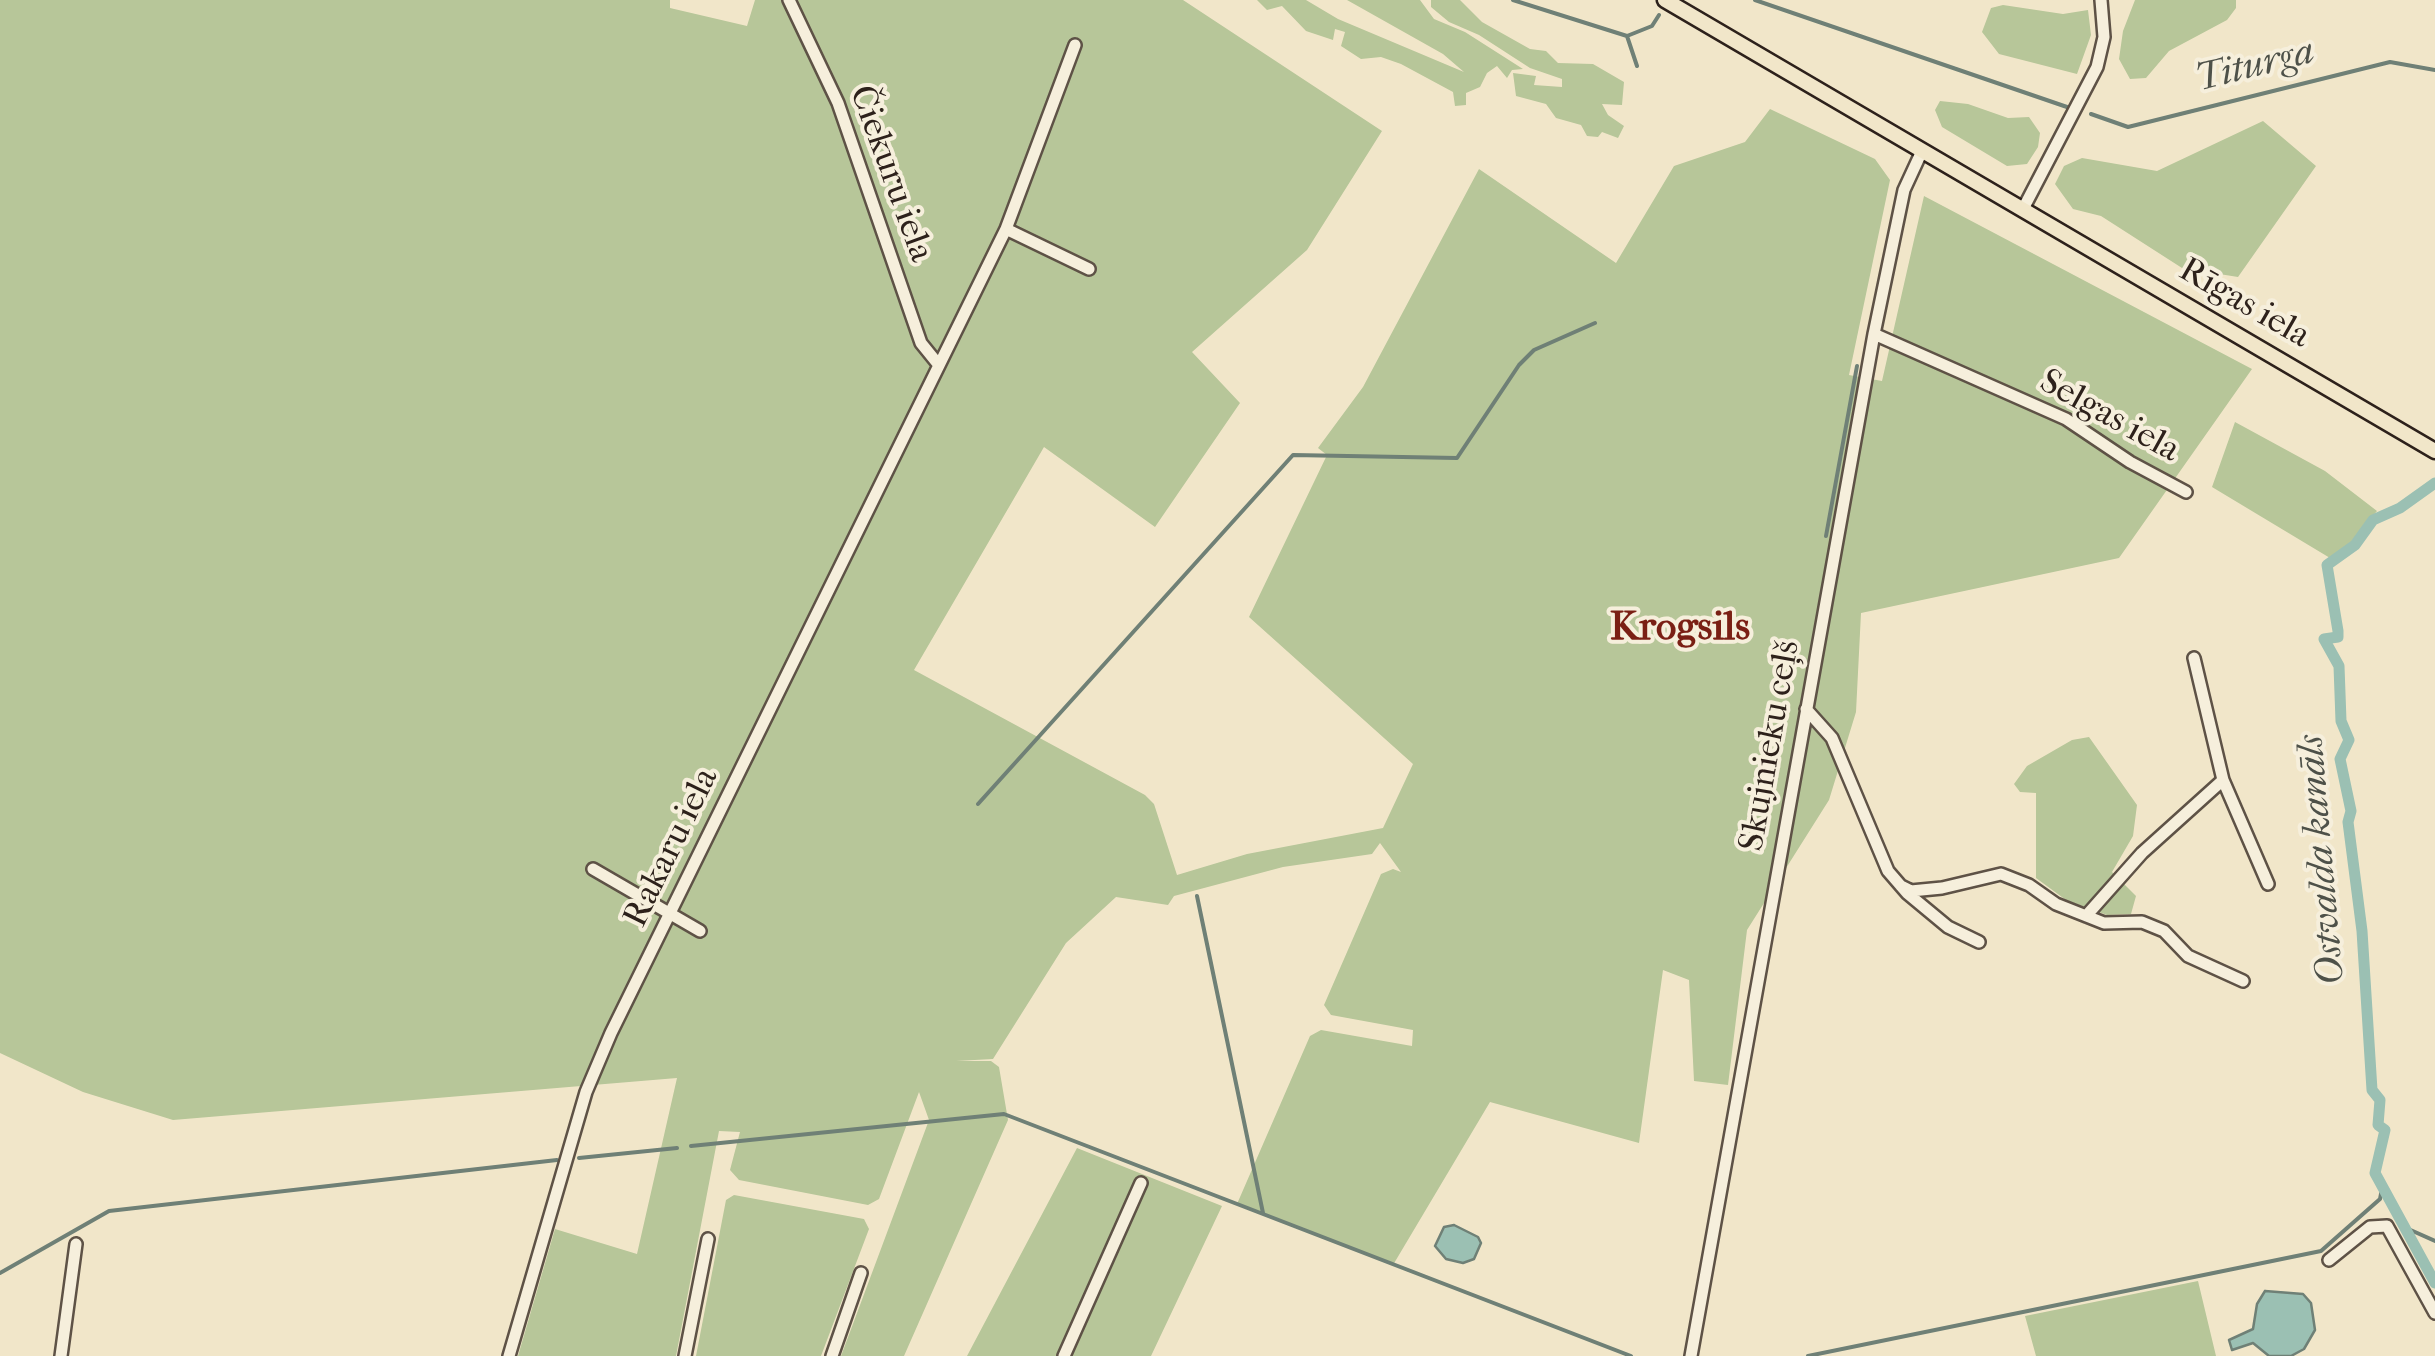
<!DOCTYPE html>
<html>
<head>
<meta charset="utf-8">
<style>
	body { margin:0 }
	canvas { display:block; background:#f1e6c9 }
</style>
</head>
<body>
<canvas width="2435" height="1356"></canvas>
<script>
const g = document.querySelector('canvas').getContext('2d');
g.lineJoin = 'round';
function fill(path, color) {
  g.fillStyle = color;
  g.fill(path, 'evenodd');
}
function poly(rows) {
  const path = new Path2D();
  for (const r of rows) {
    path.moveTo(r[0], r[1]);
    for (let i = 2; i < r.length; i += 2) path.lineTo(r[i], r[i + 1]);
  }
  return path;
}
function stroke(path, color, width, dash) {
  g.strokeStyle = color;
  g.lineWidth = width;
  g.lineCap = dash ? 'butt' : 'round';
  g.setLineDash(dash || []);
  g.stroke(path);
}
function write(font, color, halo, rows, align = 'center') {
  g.font = font + ' "IM FELL French Canon",serif';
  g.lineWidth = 8;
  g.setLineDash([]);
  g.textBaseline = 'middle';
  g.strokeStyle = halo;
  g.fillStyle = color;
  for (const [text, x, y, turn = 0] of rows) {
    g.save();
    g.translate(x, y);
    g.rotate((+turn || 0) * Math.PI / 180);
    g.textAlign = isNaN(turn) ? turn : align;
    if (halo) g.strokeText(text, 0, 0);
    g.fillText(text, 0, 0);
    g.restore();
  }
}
const green = poly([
	[0,0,670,0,670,8,747,26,755,0,1183,0,1382,131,1307,250,1192,352,1240,403,1155,527,1044,447,914,670,1145,795,1154,804,1177,875,1247,854,1383,828,1413,764,1249,617,1327,455,1318,448,1363,387,1479,169,1616,263,1674,166,1745,142,1770,109,1875,159,1890,180,1849,375,1882,381,1924,196,2252,369,2119,558,1861,613,1856,712,1829,800,1747,930,1728,1085,1694,1081,1689,980,1663,970,1639,1143,1490,1102,1393,1265,1237,1204,1310,1036,1321,1030,1412,1046,1413,1030,1331,1015,1324,1005,1381,874,1393,869,1401,872,1380,843,1372,854,1283,867,1174,896,1168,905,1116,897,1066,943,993,1059,956,1061,991,1061,999,1067,1008,1120,904,1356,841,1356,929,1120,919,1092,879,1199,868,1205,739,1180,730,1170,740,1132,719,1131,676,1356,518,1356,555,1229,637,1254,677,1078,173,1120,83,1092,0,1053],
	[1257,0,1306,0,1338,19,1464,72,1443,54,1347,0,1420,0,1434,19,1465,32,1523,69,1512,70,1507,78,1497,66,1487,73,1480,87,1466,93,1466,105,1455,106,1453,92,1401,64,1381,57,1361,59,1341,46,1345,32,1335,29,1333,40,1306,31,1282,6,1267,10],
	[1431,0,1460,0,1482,22,1530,49,1546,51,1558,63,1593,64,1624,82,1622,105,1602,104,1608,115,1624,126,1618,138,1602,132,1598,137,1587,136,1581,125,1556,118,1546,104,1516,96,1513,73,1536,76,1534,85,1562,87,1562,79,1530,68,1479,35,1449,22,1431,7],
	[2135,0,2236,0,2236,8,2227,20,2169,51,2146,78,2130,79,2119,59,2123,31],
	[2003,5,2063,14,2088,10,2091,35,2077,74,1999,54,1982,32,1991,8],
	[1940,101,1968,104,2008,118,2029,117,2040,133,2038,147,2027,164,2007,166,1942,127,1935,110],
	[2263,121,2316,166,2238,277,2182,268,2101,216,2073,209,2055,184,2064,166,2082,158,2157,171],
	[2235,422,2325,471,2377,511,2335,561,2212,487],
	[2089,737,2137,805,2133,836,2112,872,2136,896,2131,914,2107,915,2066,900,2036,878,2036,793,2020,792,2014,784,2027,766,2072,740],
	[1077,1148,1222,1206,1151,1356,967,1356],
	[734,1195,864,1219,869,1229,821,1356,696,1356,726,1200],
	[2198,1281,2216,1356,2036,1356,2025,1316]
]);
const water = poly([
	[1454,1225,1478,1237,1481,1243,1474,1259,1463,1263,1446,1259,1435,1246,1444,1227,1454,1225],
	[2265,1291,2303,1294,2311,1303,2315,1330,2304,1349,2291,1356,2269,1356,2253,1343,2232,1350,2229,1340,2253,1329,2257,1304,2265,1291]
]);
const stream = poly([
	[1513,0,1627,36,1652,26,1659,15],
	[1755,0,2067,107],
	[1627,36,1637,66],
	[2091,114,2128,127,2390,62,2435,70],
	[1826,536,1857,366],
	[978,804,1293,455,1457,458,1519,365,1534,350,1595,323],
	[1197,896,1263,1213],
	[691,1146,1004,1114,1631,1356],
	[579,1158,677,1148],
	[2406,1228,2435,1241],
	[0,1273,109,1211,557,1160],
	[1808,1356,2321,1251,2380,1199,2382,1189]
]);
const canal = poly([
	[2435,483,2400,508,2373,520,2355,545,2327,565,2338,631,2338,637,2324,639,2339,666,2341,721,2349,740,2340,759,2351,811,2348,822,2362,931,2372,1090,2380,1100,2378,1125,2385,1130,2375,1173,2435,1283]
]);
const minor = poly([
	[789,0,838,103,921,343,938,364],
	[2023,209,2097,67,2104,37,2101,0],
	[1006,229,1089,269],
	[1874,334,2066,419,2130,462,2186,492],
	[2194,658,2223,780,2268,884],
	[1806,709,1832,738,1888,871,1907,893,1948,927,1979,942],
	[593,869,700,931],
	[1901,886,1911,891,1942,888,2001,874,2029,885,2056,904,2104,923,2142,922,2164,931,2188,956,2243,981],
	[2086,916,2142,853,2223,780],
	[2329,1260,2370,1227,2387,1226,2435,1313],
	[61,1356,76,1244],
	[509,1356,586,1092,611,1033,1006,229,1075,45],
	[685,1356,708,1239],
	[832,1356,861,1273],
	[1064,1356,1141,1183],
	[1691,1356,1874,334,1904,190,1922,151]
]);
const major = poly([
	[1665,0,2435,451]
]);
const streetNames = [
	["Čiekuru iela",890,174,70],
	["Rīgas iela",2244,304,30],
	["Selgas iela",2109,417,29],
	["Skujnieku ceļš",1771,746,-80],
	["Rakaru iela",672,848,-64]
];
const waterNames = [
	["Titurga",2255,67,-14],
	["Ostvalda kanāls",2323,860,-95]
];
const quarterNames = [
	["Krogsils",1680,629]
];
fill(green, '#b7c699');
fill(water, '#9bc0b3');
stroke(water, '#6f8076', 2.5);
stroke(stream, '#6f8076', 4);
stroke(canal, '#9bc0b3', 11);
stroke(minor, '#5e5246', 16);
stroke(major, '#2d211b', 19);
stroke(minor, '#f6efdc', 11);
stroke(major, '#f1e6c9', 14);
write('35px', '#2d211b', '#f6efdc', streetNames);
write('italic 38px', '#4e5149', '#f6efdc', waterNames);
write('bold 40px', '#7a1f14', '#f6efdc', quarterNames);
</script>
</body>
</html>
